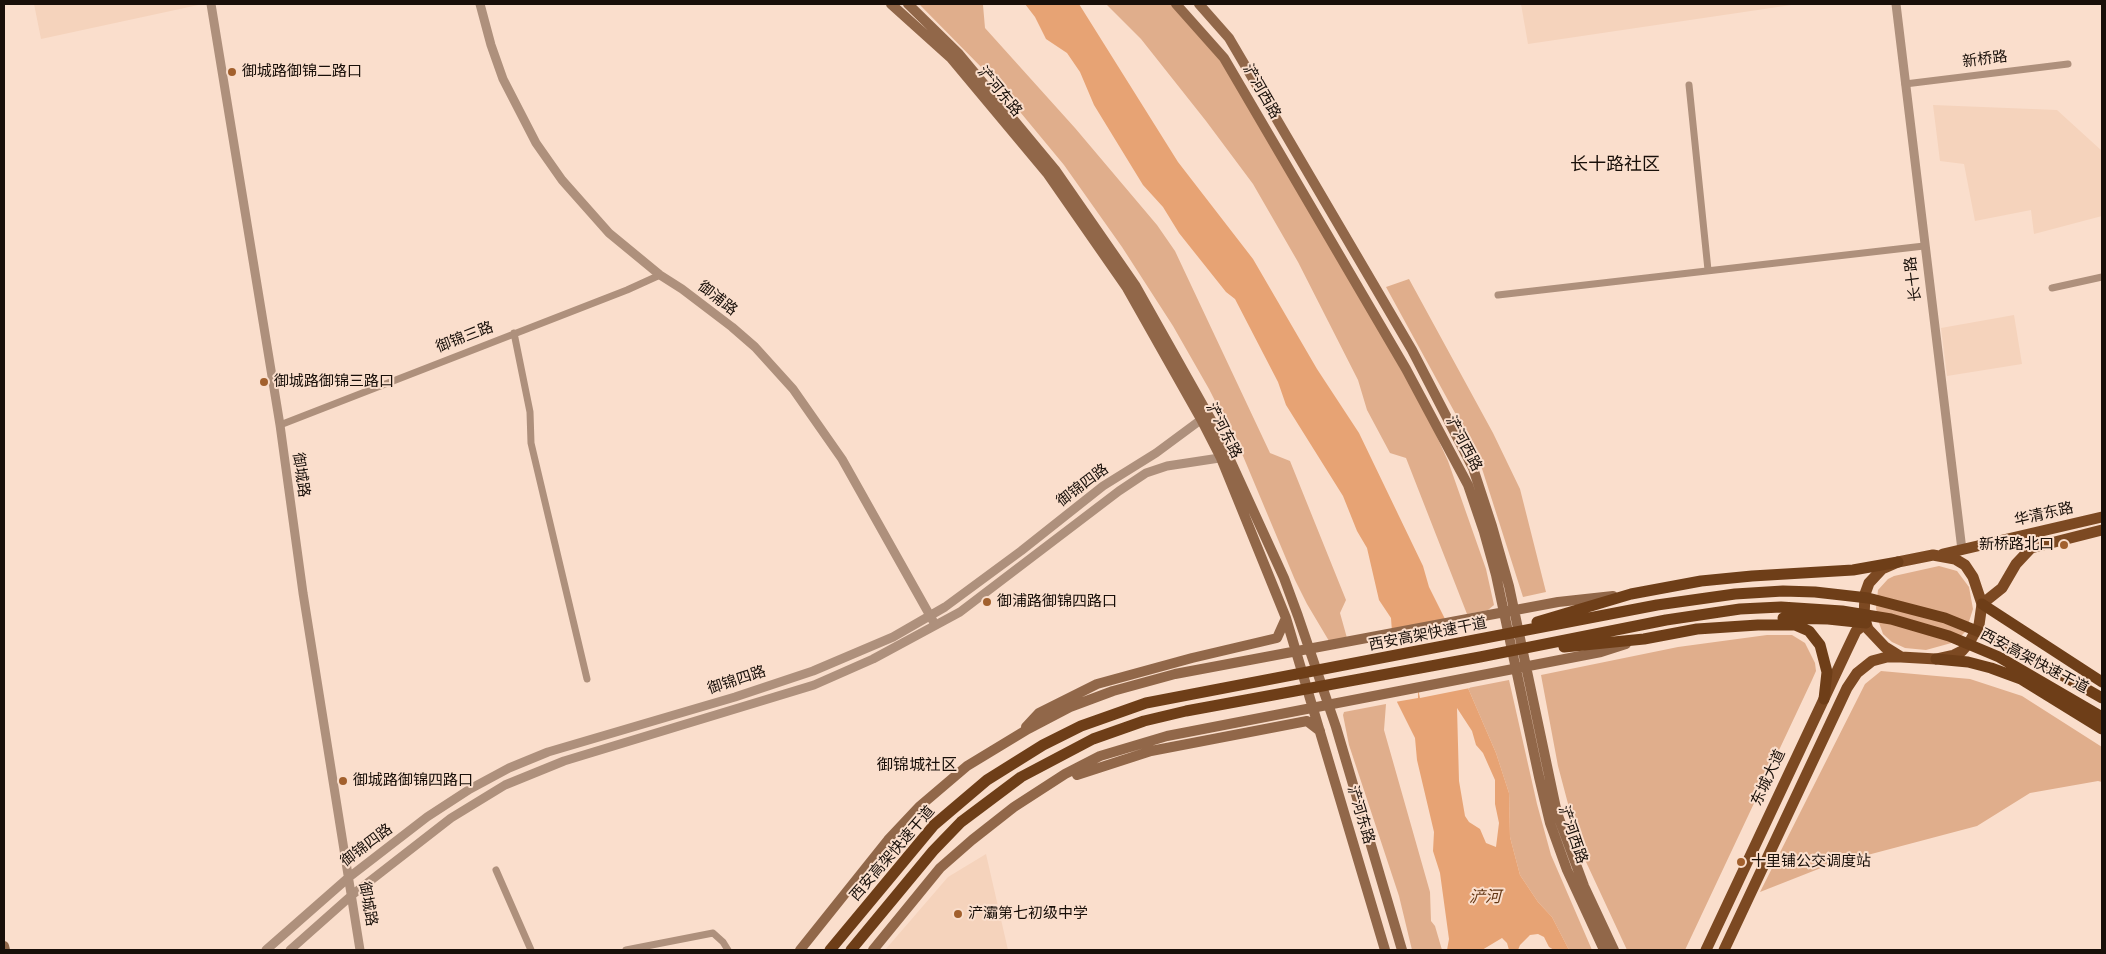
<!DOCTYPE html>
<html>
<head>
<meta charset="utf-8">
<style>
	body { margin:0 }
	#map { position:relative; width:2106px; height:954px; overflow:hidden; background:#fadecc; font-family:"Titillium Web",sans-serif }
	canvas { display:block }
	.frame { position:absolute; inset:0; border:5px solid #180f09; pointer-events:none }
</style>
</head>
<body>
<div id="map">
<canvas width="2106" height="954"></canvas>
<div class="frame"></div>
</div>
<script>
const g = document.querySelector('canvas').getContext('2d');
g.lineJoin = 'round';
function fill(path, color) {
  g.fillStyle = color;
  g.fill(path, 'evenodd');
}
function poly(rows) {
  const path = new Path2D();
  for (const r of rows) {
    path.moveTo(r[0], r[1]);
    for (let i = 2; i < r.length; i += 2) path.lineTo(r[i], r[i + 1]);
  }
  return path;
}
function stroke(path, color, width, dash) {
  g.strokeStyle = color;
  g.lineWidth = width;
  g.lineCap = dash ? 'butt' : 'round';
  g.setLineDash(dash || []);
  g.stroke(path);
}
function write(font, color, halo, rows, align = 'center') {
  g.font = font + ' "Titillium Web","Noto Sans SC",sans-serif';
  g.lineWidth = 4;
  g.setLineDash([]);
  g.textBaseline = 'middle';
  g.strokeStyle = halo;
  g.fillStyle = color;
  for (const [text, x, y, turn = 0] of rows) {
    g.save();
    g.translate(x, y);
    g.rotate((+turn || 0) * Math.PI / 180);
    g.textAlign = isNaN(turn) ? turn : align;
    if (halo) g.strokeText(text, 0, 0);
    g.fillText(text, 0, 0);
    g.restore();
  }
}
const built = poly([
	[34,4,203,4,41,39],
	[1521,4,1798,4,1528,44],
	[1933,105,2057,110,2102,151,2102,216,2034,234,2031,210,1975,221,1964,164,1940,161],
	[2014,315,2022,364,1947,376,1941,328],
	[986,854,1008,950,885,950,948,877]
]);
const green = poly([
	[919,4,983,5,985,28,1075,128,1157,225,1175,251,1270,453,1290,461,1346,600,1340,613,1347,638,1329,641,1307,604,1295,580,1243,456,1209,389,1173,326,1122,247,1064,165,1016,107,985,71],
	[1106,4,1174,4,1226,63,1427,415,1448,461,1486,569,1494,605,1488,610,1467,614,1406,458,1390,453,1367,410,1358,380,1298,262,1253,184,1206,121,1141,39],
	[1409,279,1493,433,1520,489,1546,592,1523,597,1477,453,1386,287],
	[1939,566,1957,571,1969,587,1973,609,1966,631,1955,642,1926,650,1905,648,1892,642,1883,634,1878,620,1876,608,1878,590,1888,579,1894,576],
	[1767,635,1792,635,1805,643,1815,663,1816,671,1812,680,1685,950,1627,950,1580,849,1558,766,1541,675,1678,647],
	[1881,671,1970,679,2022,696,2102,747,2102,782,2098,781,2030,793,1977,826,1826,866,1760,892,1865,684],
	[1509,680,1537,804,1551,855,1592,950,1569,950,1552,917,1538,902,1520,875,1510,837,1509,793,1496,753,1468,688],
	[1386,704,1384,730,1430,892,1431,921,1435,926,1442,950,1412,950,1399,896,1349,745,1343,715,1344,712]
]);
const water = poly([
	[1025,4,1079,4,1178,162,1253,259,1317,369,1359,433,1423,566,1429,587,1445,619,1468,688,1496,753,1509,793,1510,837,1520,875,1538,902,1552,917,1569,950,1554,950,1549,947,1544,937,1538,934,1530,935,1520,945,1518,950,1509,950,1507,943,1502,938,1482,950,1447,950,1449,939,1440,873,1433,851,1434,832,1417,760,1415,738,1397,702,1391,618,1379,600,1367,548,1357,531,1343,496,1286,405,1278,382,1235,299,1226,292,1179,233,1163,207,1143,185,1094,105,1080,72,1067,53,1046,39,1035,17],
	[1457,708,1472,731,1476,745,1483,753,1495,780,1495,804,1499,823,1496,847,1486,843,1480,829,1469,822,1465,816,1459,781]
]);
const pier = poly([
	[1448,618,1454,632,1470,688,1420,698,1418,689,1418,698,1395,702,1390,679,1389,630]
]);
const minor = poly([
	[1905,84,2068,64],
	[1689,85,1708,270],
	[2052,288,2102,277],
	[1498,295,1924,246],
	[514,333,530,412,531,443,587,679],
	[280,425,627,290,660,275],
	[496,870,531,950],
	[626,950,713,933,723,942,728,950]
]);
const tertiary = poly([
	[211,4,280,425,303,593,360,950],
	[480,4,491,45,503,79,536,143,562,180,609,233,660,275,682,289,732,327,755,347,793,389,842,459,933,621],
	[1896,4,1962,550],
	[266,950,348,878,427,817,470,789,509,768,548,752,735,697,813,671,893,637,945,607,1021,551,1103,486,1156,453,1206,416],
	[290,950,352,895,451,818,505,785,564,761,814,685,873,659,960,612,1119,491,1146,473,1167,466,1226,457]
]);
const secondary = poly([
	[891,4,951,58,1047,173,1127,288,1201,419,1221,458,1286,618,1385,950],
	[908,4,958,53,1056,171,1135,285,1215,427,1284,578,1298,616,1336,727,1402,950],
	[1176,4,1224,58,1406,369,1468,485,1484,532,1496,575,1539,777,1550,823,1567,870,1604,950],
	[1199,4,1229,38,1412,350,1473,468,1492,526,1509,586,1557,813,1584,886,1614,950],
	[1026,727,1039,713,1097,684,1192,658,1277,638,1286,618],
	[1077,775,1151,751,1307,721,1320,731],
	[4,946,5,950],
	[800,950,888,840,920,806,967,766,1028,729,1070,707,1113,691,1175,674,1558,602,1613,596],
	[873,950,940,868,972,840,1014,807,1065,774,1100,756,1167,736,1601,652,1626,644]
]);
const primary = poly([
	[1943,554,2102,517],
	[1933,555,1955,559,1965,565,1973,577,1982,604,1979,625,1969,643,1962,651,1954,655,1936,659,1901,657,1885,647,1868,629,1864,618,1865,594,1869,583,1882,569,1898,562,1933,555],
	[1982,604,2002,588,2016,564,2031,548,2102,530],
	[1706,950,1846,652,1856,631,1866,623],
	[1724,950,1847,688,1857,673,1872,661,1887,657,1901,657]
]);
const trunk = poly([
	[1982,604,2102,682],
	[1783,618,1828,619,1866,623],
	[1537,622,1631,594,1701,581,1752,576,1853,570,1898,562],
	[1564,647,1644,639,1697,629,1758,625,1795,625,1809,631,1820,645,1827,672,1824,699],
	[1936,659,1968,662,1991,668,2021,679,2102,729],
	[830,950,934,825,987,780,1043,745,1081,726,1146,703,1657,605,1735,594,1783,591,1815,592,1868,598,1945,618,2004,642,2102,698],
	[851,950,933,851,961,822,1021,777,1093,739,1144,721,1186,711,1480,657,1666,620,1740,609,1781,607,1842,611,1891,619,1949,636,1999,657,2102,717]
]);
const markers = [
	[232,72,5,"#a2602d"],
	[264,382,5,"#a2602d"],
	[2064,545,5,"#a2602d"],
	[987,602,5,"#a2602d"],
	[343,781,5,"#a2602d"],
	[1741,862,5,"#a2602d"],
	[958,914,5,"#a2602d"]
];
const streetNames = [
	["新桥路",1985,60,-7],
	["浐河东路",999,92,50],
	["浐河西路",1261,92,60],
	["长十路",1914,279,-97],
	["御浦路",717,299,38],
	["御锦三路",465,338,-21],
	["浐河东路",1223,431,63],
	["浐河西路",1463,444,62],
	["御城路",300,475,82],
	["御锦四路",1083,486,-37],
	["华清东路",2044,515,-13],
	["西安高架快速干道",1428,635,-11],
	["西安高架快速干道",2034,662,28],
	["御锦四路",737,681,-18],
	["东城大道",1769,778,-65],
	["浐河东路",1360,815,73],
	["浐河西路",1572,835,71],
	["御锦四路",367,846,-37],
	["西安高架快速干道",893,854,-49],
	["御城路",367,904,80]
];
const poiNames = [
	["御城路御锦二路口",242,72],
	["御城路御锦三路口",274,382],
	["新桥路北口",2054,545,"right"],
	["御浦路御锦四路口",997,602],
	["御城路御锦四路口",353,781],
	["十里铺公交调度站",1751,862],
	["浐灞第七初级中学",968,914]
];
const neighbourhoodNames = [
	["御锦城社区",917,766]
];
const waterNames = [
	["浐河",1485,898]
];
const quarterNames = [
	["长十路社区",1615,166]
];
fill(built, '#f5d3bc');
fill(green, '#e0ae8c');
fill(water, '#e7a374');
fill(pier, '#fadecc');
stroke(minor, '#ae907c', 7);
stroke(tertiary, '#ae907c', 9);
stroke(secondary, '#916749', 10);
stroke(primary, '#7c4922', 11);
stroke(trunk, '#6e3e18', 11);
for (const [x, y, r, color] of markers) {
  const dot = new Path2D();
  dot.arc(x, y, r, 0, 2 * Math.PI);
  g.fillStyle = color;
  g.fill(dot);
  stroke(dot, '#fadecc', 2);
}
write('15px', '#180f09', '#fadecc', streetNames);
write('15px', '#180f09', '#fadecc', poiNames, 'left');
write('16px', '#180f09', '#fadecc', neighbourhoodNames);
write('italic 16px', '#623512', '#fadecc', waterNames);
write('18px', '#180f09', '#fadecc', quarterNames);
</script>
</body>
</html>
